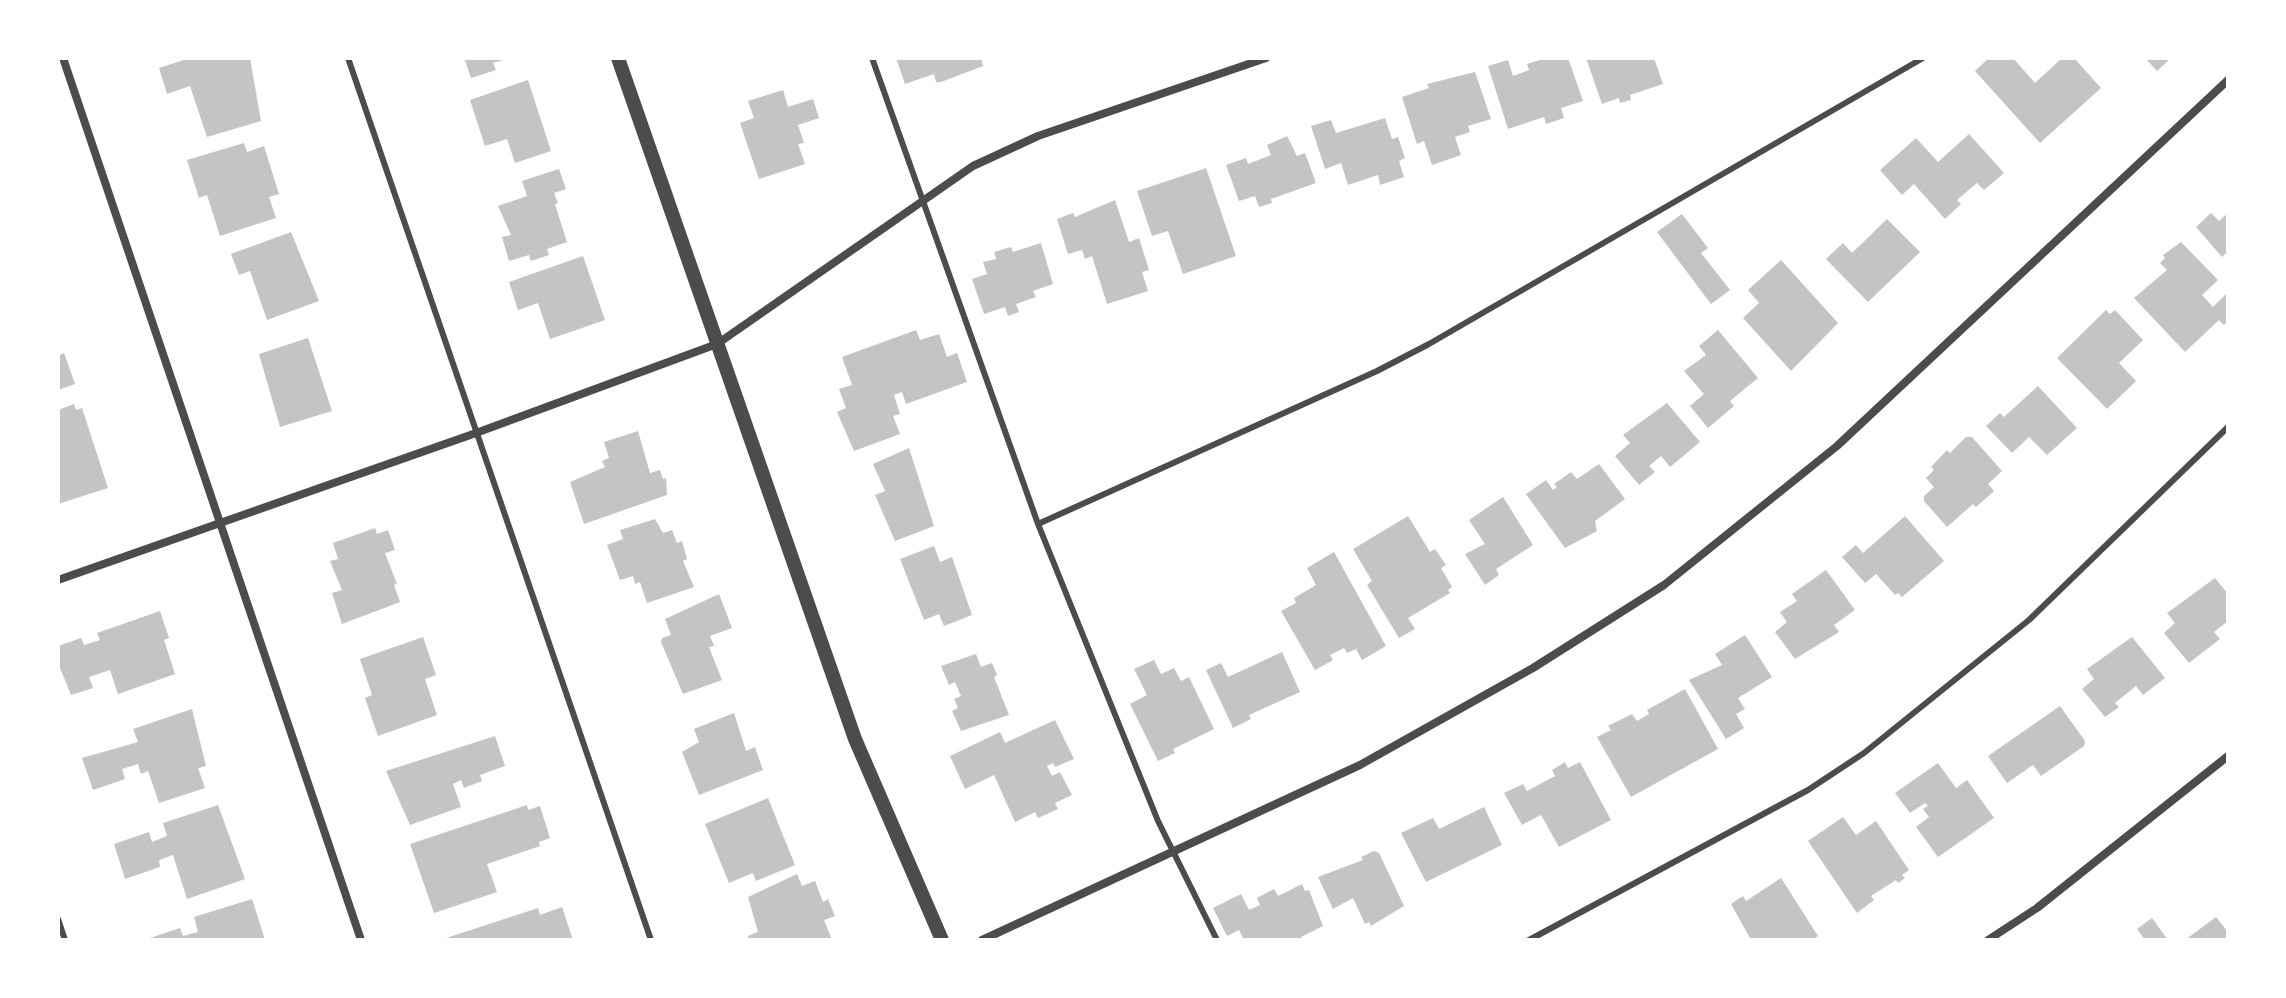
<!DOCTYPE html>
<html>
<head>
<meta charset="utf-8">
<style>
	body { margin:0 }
	#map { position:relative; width:2286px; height:998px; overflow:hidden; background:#fff; font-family:Jost,sans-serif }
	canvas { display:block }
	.frame { position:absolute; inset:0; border:60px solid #fff; pointer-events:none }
</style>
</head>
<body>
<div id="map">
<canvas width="2286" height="998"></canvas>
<div class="frame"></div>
</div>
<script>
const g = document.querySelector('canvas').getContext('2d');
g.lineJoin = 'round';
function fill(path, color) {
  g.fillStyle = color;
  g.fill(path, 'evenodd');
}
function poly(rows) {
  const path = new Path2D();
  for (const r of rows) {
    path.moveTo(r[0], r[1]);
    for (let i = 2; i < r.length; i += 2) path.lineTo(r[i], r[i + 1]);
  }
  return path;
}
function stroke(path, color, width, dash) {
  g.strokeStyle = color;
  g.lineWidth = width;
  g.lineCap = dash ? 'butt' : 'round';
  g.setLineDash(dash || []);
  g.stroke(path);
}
const building = poly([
	[190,58,250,58,261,121,207,137,190,86,167,94,159,68],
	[464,58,507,58,507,59,493,63,496,70,471,78],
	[896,58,981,58,983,66,941,82,936,82,934,74,905,84],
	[1546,58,1568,58,1583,101,1561,108,1564,118,1546,124,1544,117,1508,129,1488,66,1508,60,1513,76,1529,70,1527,64],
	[1586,58,1654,58,1663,84,1630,95,1631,100,1620,103,1619,98,1602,104],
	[1989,58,2013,58,2035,83,2062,58,2074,58,2101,88,2040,143,1975,71],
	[2145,58,2171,58,2157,71],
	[1475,72,1491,119,1468,126,1470,132,1455,137,1461,155,1432,165,1424,141,1417,144,1402,97,1429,88,1427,84],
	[528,80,551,151,515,163,507,139,485,146,470,100],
	[783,90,788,107,813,99,819,118,798,125,804,143,798,144,805,164,759,179,740,123,754,118,748,101],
	[1385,118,1392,139,1398,137,1405,158,1399,161,1404,177,1380,185,1378,175,1348,185,1341,163,1325,169,1311,126,1331,120,1336,133],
	[1969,134,2004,173,1984,190,1977,183,1957,200,1961,204,1945,219,1914,184,1902,195,1880,170,1916,138,1938,162],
	[1287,136,1297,156,1305,153,1316,183,1271,199,1272,203,1259,207,1255,196,1239,201,1226,165,1246,158,1248,164,1271,155,1267,145],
	[244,143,247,152,264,146,279,194,269,197,276,218,220,236,207,195,199,198,187,160],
	[1206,168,1236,256,1183,274,1168,231,1152,236,1137,191],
	[559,169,566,189,554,193,558,203,555,204,567,242,547,249,549,255,531,261,529,255,509,261,502,237,511,235,498,206,527,196,522,181],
	[1115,200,1129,242,1139,238,1149,270,1142,272,1148,291,1107,304,1092,256,1085,259,1082,250,1068,254,1057,219,1073,213,1075,217],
	[2211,213,2219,221,2228,213,2228,251,2222,257,2196,227],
	[1682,214,1708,248,1701,253,1730,290,1711,304,1657,232],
	[1887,219,1920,252,1868,302,1826,259,1843,243,1852,253],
	[291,232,319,301,267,320,250,271,239,275,231,254],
	[2181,242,2218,280,2202,295,2213,307,2226,294,2228,296,2228,321,2224,325,2219,320,2185,352,2134,298,2167,270,2160,263,2165,258,2163,255],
	[1041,243,1053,284,1033,291,1036,297,1016,304,1019,312,1008,316,1005,307,984,314,972,279,987,274,983,262,996,259,994,252,1011,247,1013,252],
	[583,256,605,320,550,339,538,303,518,310,509,282],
	[1781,260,1838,323,1791,371,1743,318,1759,303,1748,290],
	[2106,310,2110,314,2115,310,2143,340,2119,363,2136,381,2107,409,2057,358],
	[916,330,920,340,939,334,947,357,957,353,967,382,906,404,902,392,894,395,900,414,893,416,900,434,854,451,837,412,846,408,839,389,852,385,842,357],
	[1718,330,1758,378,1730,401,1734,406,1708,428,1690,406,1704,394,1684,371,1706,355,1699,346],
	[308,338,332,411,280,427,259,354],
	[64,353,75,384,58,390,58,356],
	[2038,386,2077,428,2047,455,2029,437,2012,453,1986,426,2000,413,2004,417],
	[1667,403,1700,442,1670,467,1661,456,1649,466,1655,472,1639,485,1615,456,1630,443,1623,435],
	[74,404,76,410,82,408,108,488,58,504,58,410],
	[638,431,650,473,660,470,663,479,666,478,667,495,584,524,570,482,605,467,602,461,609,458,604,442],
	[1966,437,1972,437,2002,471,1988,484,1994,491,1976,507,1973,504,1947,527,1924,501,1924,496,1934,487,1926,478,1934,470,1931,467,1947,450,1950,453],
	[909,448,934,526,895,541,875,495,885,491,873,464],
	[1599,464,1625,499,1595,521,1597,531,1565,548,1526,494,1546,480,1553,490,1557,487,1554,484,1571,472,1577,479],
	[1503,497,1533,545,1496,569,1499,575,1485,585,1465,554,1485,544,1469,520],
	[1408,516,1430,552,1435,549,1446,565,1441,568,1452,587,1448,590,1450,593,1408,618,1415,629,1399,638,1367,585,1372,581,1353,549],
	[1905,516,1944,561,1902,597,1898,593,1895,595,1876,574,1865,583,1842,557,1856,545,1863,553],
	[655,519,663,533,672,530,677,543,682,541,687,559,683,561,694,587,647,603,640,582,635,584,633,576,620,580,607,545,623,539,620,530],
	[375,528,377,534,388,530,395,550,385,553,397,584,394,585,400,602,342,624,332,593,342,590,330,561,338,559,333,543],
	[934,546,940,562,952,557,972,615,944,626,939,614,924,620,900,559],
	[1334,552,1386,646,1362,660,1356,649,1347,653,1344,648,1330,655,1333,660,1315,670,1281,611,1296,603,1294,598,1316,585,1307,568],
	[1826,570,1855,610,1834,625,1839,632,1795,659,1775,632,1787,622,1780,612,1797,601,1792,594],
	[2215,578,2228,594,2228,621,2214,632,2220,639,2189,663,2164,633,2175,623,2167,613],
	[719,594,732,628,710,636,714,646,709,647,722,680,683,694,661,642,662,638,671,635,665,619],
	[160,611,169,638,164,640,175,674,118,694,110,670,89,677,93,688,71,695,58,663,58,646,81,638,84,645,100,640,97,633],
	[1745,635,1772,677,1738,698,1745,709,1736,714,1744,728,1726,739,1689,680,1722,665,1715,654],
	[423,637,436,675,425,679,437,715,378,736,365,698,372,695,360,659],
	[2132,637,2165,678,2143,695,2136,686,2115,703,2119,707,2105,717,2082,689,2094,679,2087,669],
	[1282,652,1300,692,1249,715,1251,719,1233,728,1206,670,1221,663,1228,677],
	[976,654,981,667,992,663,997,675,994,677,1009,715,961,731,952,711,958,708,954,699,961,696,955,682,949,685,941,666],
	[1154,660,1161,674,1174,668,1181,681,1189,677,1214,729,1173,749,1175,753,1158,761,1130,704,1147,695,1134,669],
	[1685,689,1718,749,1631,797,1597,737,1611,730,1608,726,1632,714,1637,721,1649,714,1647,710],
	[2060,706,2085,741,2084,746,2041,776,2033,765,2007,783,1988,756],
	[192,709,206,766,198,768,205,788,159,803,148,771,141,774,138,764,122,769,125,779,93,790,82,758,138,742,133,729],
	[734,713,746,751,755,747,763,770,699,795,682,752,699,742,694,729],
	[1055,720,1074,759,1055,767,1053,763,1047,766,1052,776,1060,772,1072,795,1055,803,1058,809,1038,818,1035,812,1015,822,994,775,965,789,950,756,1000,732,1005,743],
	[495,736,505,766,480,775,482,781,464,788,461,780,453,784,461,807,410,825,386,771],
	[1565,762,1568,768,1580,762,1611,820,1559,847,1541,815,1522,825,1504,793,1523,784,1527,791,1555,776,1552,770],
	[1938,763,1956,788,1967,780,1994,818,1938,857,1916,827,1929,817,1923,809,1928,806,1925,803,1910,813,1895,793],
	[768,798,795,865,756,881,753,873,729,883,705,824],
	[218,805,245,879,187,899,173,855,159,860,160,867,125,879,114,844,149,832,152,842,167,836,163,823],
	[527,805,528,810,540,806,550,838,539,842,540,846,487,864,497,892,434,913,410,844],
	[1484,807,1502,845,1426,882,1401,833,1433,818,1439,829],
	[1843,817,1856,835,1876,821,1909,870,1902,875,1905,878,1898,883,1896,880,1871,896,1874,900,1857,913,1808,841],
	[1374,851,1379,853,1404,906,1371,926,1369,922,1365,924,1353,898,1333,909,1318,877,1363,860,1361,857],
	[797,874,802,886,815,881,823,902,828,899,835,916,824,920,832,940,749,940,748,936,758,932,748,897],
	[1781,878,1818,936,1812,940,1751,940,1731,904,1743,896,1746,901],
	[1302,884,1305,891,1309,890,1323,926,1301,937,1303,940,1244,940,1239,930,1227,936,1213,908,1241,894,1249,910,1260,905,1257,898,1274,889,1278,896],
	[252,899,265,940,144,940,180,928,183,936,198,932,194,917],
	[562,907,573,940,440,940,538,908,540,915],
	[2216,917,2228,932,2228,940,2185,940],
	[2152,918,2168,940,2145,940,2137,929]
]);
const service = poly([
	[348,58,651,940],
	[872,58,1038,524,1158,821,1217,940],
	[1038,524,1377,371,1429,344,1923,58],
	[58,919,65,940],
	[1529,940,1808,790,1864,753,2029,620,2228,427]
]);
const minor = poly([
	[63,58,361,940],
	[58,580,476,433,717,344,973,166,1038,136,1266,58],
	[982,940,1360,765,1533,668,1664,585,1837,446,2228,80],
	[1988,940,2037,908,2228,756]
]);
const tertiary = poly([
	[618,58,855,739,942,940]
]);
fill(building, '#c4c4c4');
stroke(service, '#4c4c4c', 6);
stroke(minor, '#4c4c4c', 8);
stroke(tertiary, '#4c4c4c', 14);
</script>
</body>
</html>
